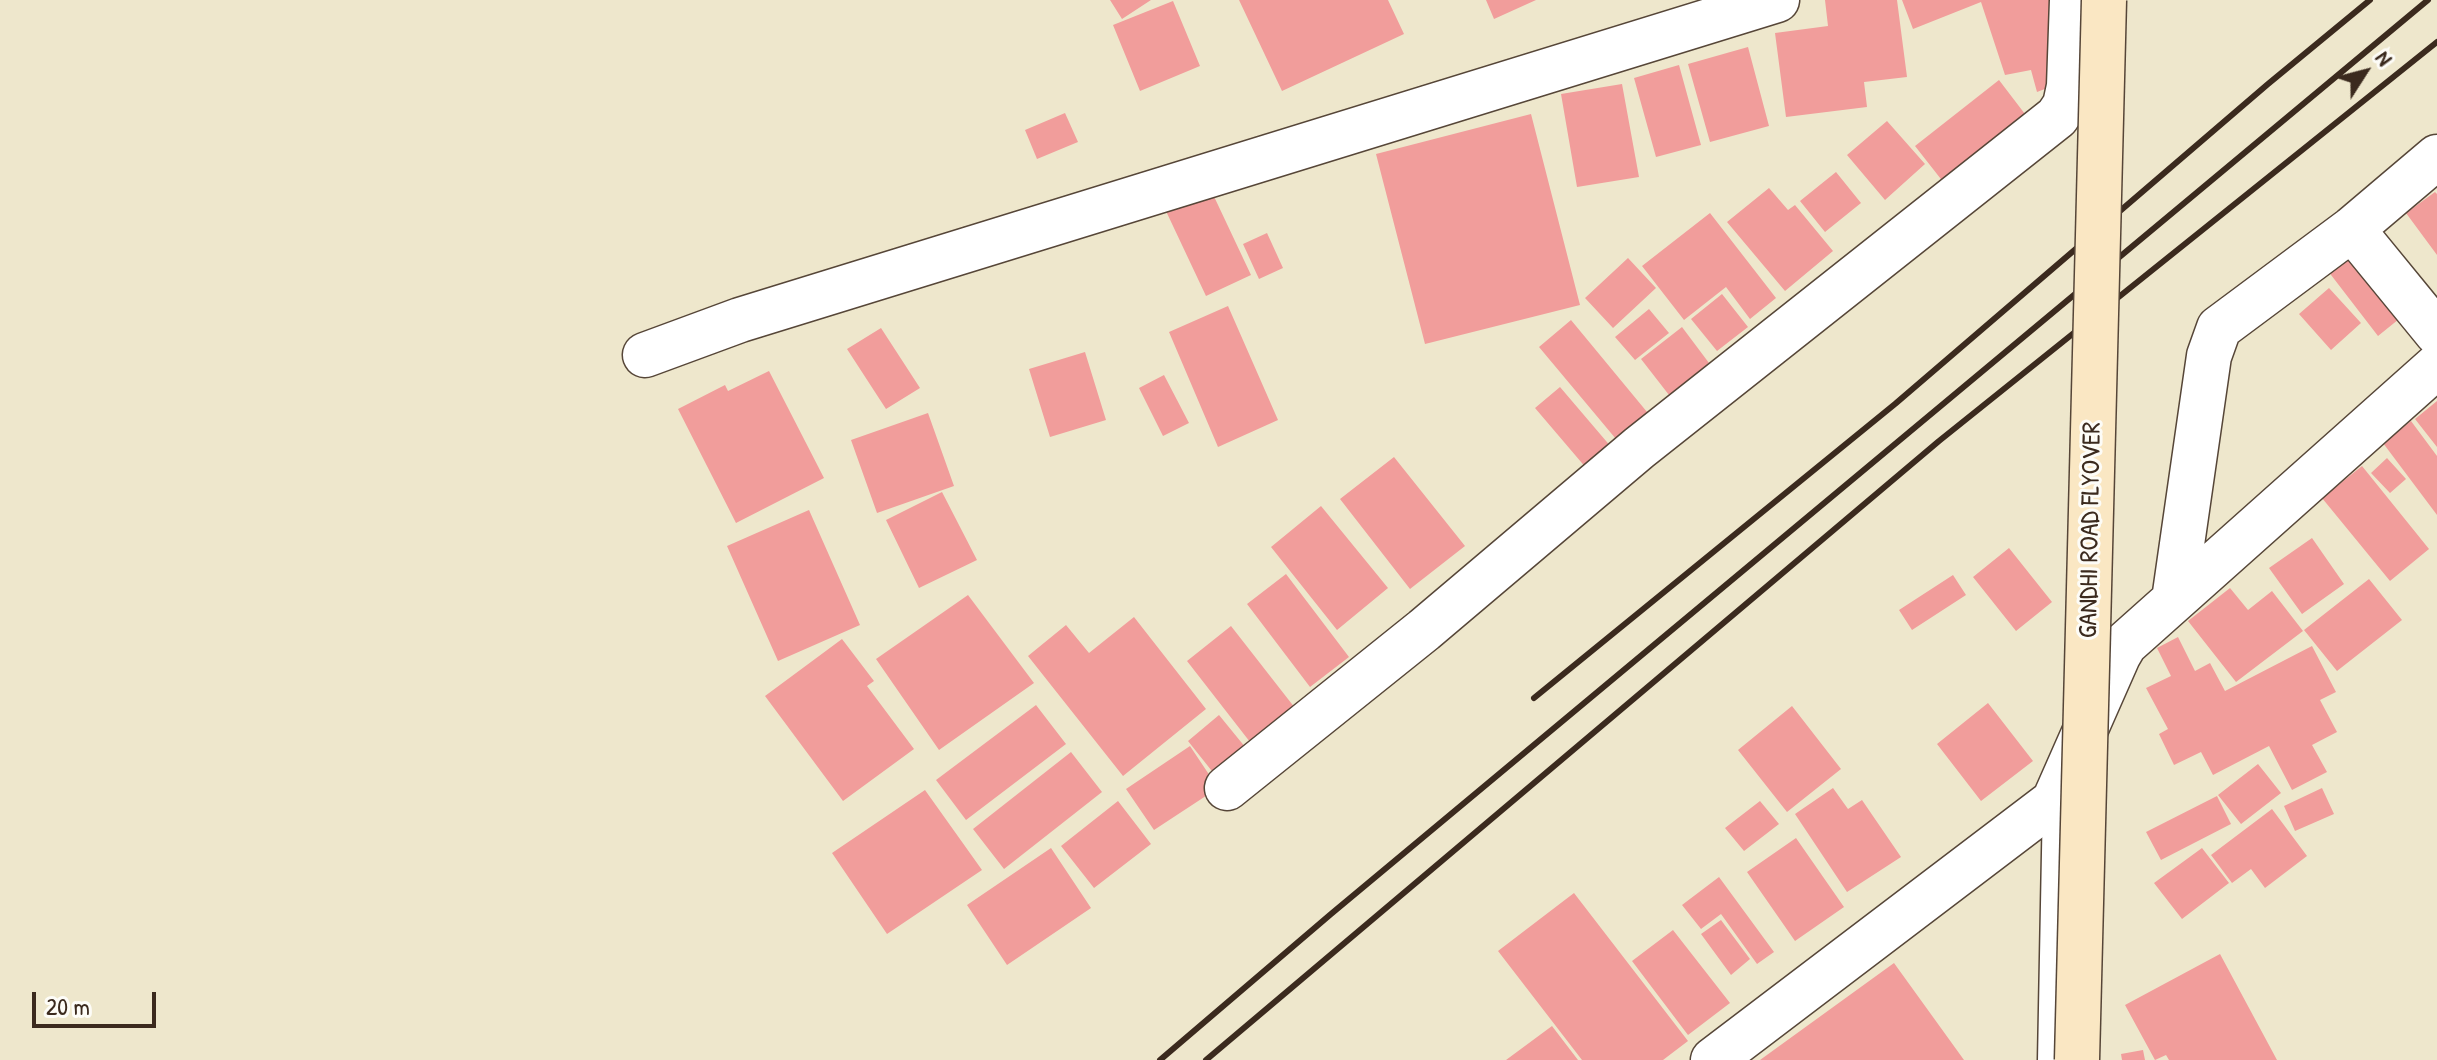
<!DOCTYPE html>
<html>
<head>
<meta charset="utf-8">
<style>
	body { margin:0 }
	#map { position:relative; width:2437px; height:1060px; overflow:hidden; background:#eee7cc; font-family:"Patrick Hand",sans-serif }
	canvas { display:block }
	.north { position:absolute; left:2325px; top:32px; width:80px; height:80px; -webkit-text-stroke:6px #fdfcf7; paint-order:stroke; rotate:54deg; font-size:22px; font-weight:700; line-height:32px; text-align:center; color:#3b2a1e }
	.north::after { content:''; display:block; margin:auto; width:28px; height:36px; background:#3b2a1e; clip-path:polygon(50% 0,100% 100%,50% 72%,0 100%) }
	.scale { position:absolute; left:32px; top:992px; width:124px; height:36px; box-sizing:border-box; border:4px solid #3b2a1e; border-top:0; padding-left:10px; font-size:24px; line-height:28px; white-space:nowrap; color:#3b2a1e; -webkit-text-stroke:6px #fdfcf7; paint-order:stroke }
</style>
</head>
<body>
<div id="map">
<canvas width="2437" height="1060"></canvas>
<div class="north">N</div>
<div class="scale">20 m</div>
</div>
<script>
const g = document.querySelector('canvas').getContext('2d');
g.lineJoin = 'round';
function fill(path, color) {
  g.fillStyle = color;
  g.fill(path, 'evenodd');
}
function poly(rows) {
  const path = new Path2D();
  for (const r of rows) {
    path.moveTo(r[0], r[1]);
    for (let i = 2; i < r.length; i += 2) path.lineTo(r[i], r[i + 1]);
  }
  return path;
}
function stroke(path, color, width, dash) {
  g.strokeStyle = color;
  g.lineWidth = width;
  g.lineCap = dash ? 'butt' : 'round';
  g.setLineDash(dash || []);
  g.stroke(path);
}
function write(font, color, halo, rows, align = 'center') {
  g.font = font + ' "Patrick Hand",sans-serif';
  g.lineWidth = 6;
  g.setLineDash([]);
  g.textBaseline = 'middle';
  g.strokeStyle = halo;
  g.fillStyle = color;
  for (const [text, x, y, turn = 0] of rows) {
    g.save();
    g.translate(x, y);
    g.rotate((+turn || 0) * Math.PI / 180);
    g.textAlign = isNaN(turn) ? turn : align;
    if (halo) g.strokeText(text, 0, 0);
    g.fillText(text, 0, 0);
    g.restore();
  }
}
const building = poly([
	[1110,0,1151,0,1122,19],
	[1239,0,1388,0,1404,34,1282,91],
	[1486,0,1536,0,1494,19],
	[1825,0,1897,0,1907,77,1864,82,1867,107,1786,117,1775,33,1828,26],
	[1902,0,2062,0,2063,82,2037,92,2031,70,2005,75,1981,2,1913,29],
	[1173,1,1200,66,1140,91,1113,25],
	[1748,47,1769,126,1710,142,1688,64],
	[1679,65,1701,145,1656,157,1634,78],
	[1999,80,2028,118,1944,183,1915,146],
	[1622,84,1639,177,1577,187,1561,94],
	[1065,113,1078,142,1037,159,1025,130],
	[1531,114,1580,305,1425,344,1376,154],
	[1887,121,1925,164,1885,200,1847,155],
	[1836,172,1861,203,1825,232,1800,201],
	[1210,188,1251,275,1206,296,1165,209],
	[1769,188,1788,210,1795,205,1833,251,1785,291,1727,222],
	[2435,192,2437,194,2437,255,2406,213],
	[1710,213,1776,298,1750,319,1726,287,1684,320,1642,266],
	[1267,233,1283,268,1259,279,1243,244],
	[2353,251,2404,315,2378,336,2328,271],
	[1628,258,1656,288,1613,328,1585,298],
	[2329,288,2361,323,2331,350,2299,314],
	[1722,294,1748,327,1717,351,1691,319],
	[1228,306,1278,420,1218,447,1169,332],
	[1649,309,1669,333,1635,360,1615,337],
	[1571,320,1652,418,1621,445,1539,347],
	[1682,327,1709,363,1669,395,1641,359],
	[881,328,920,388,886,409,847,349],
	[1085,352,1106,420,1050,437,1029,369],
	[769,371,824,478,736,523,678,409,725,385,728,391],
	[1164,375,1189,423,1163,436,1139,388],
	[1560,387,1612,448,1587,469,1535,408],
	[2437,401,2437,447,2415,419],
	[928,413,954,486,877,513,851,440],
	[2411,421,2437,456,2437,515,2383,443],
	[1394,457,1465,546,1410,589,1340,499],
	[2387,458,2406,479,2390,493,2371,473],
	[2362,466,2429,549,2390,581,2322,498],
	[942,492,977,560,919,588,886,520],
	[1321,506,1388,588,1337,630,1271,547],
	[809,510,860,625,778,661,727,546],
	[2312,538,2344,584,2302,614,2269,568],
	[2009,548,2052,602,2016,631,1973,577],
	[1286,574,1349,657,1310,687,1247,604],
	[1953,575,1966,595,1912,630,1899,610],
	[2369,579,2402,620,2337,671,2304,630],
	[2230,588,2248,610,2272,591,2303,631,2236,682,2188,621],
	[968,595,1034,683,939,750,876,659],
	[1134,617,1206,709,1123,776,1028,656,1066,625,1089,653],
	[1231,626,1295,708,1250,742,1187,661],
	[2178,637,2195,671,2210,663,2225,691,2312,646,2336,692,2320,700,2337,732,2312,745,2327,772,2292,790,2269,746,2213,775,2201,752,2174,765,2159,734,2168,729,2146,688,2171,676,2157,648],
	[842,639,874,681,867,686,914,749,843,801,765,696],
	[1988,703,2033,761,1981,801,1937,744],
	[1036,705,1066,744,966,820,936,780],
	[1792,706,1841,769,1787,812,1738,750],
	[1219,715,1250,753,1219,780,1188,741],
	[1190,746,1218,788,1154,830,1126,789],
	[1071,752,1102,792,1004,869,973,829],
	[2258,764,2281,793,2241,824,2218,795],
	[1833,788,1848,809,1862,800,1901,857,1847,892,1795,814],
	[2322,788,2334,814,2295,831,2284,806],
	[925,790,982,870,887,934,832,853],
	[2217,796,2231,824,2161,860,2146,832],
	[1118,801,1151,844,1094,888,1061,846],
	[1760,801,1779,824,1744,851,1725,828],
	[2272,809,2307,856,2265,888,2251,869,2232,883,2211,855],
	[1796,838,1844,907,1795,941,1747,872],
	[1051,848,1091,908,1007,965,967,905],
	[2202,848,2229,883,2182,919,2154,883],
	[1719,877,1774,952,1757,964,1721,914,1701,929,1682,905],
	[1574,893,1688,1041,1663,1060,1582,1060,1498,951],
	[1721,920,1750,959,1731,975,1701,934],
	[1673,930,1730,1003,1688,1035,1632,961],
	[2220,954,2277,1060,2169,1060,2166,1055,2155,1060,2125,1005],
	[1894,963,1964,1060,1760,1060],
	[1552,1026,1578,1060,1506,1060],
	[2143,1050,2145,1060,2122,1060,2121,1054]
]);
const lane = poly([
	[2049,1060,2054,801]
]);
const street = poly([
	[2352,229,2437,333],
	[645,355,740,320,1777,0],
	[2174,600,2209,356,2219,328,2352,229,2437,157],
	[1227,788,1424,630,1639,448,2057,117,2065,105,2069,86,2072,0],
	[1713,1060,2054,801,2118,656,2125,644,2437,366]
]);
const rail = poly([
	[1534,698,1895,404,2268,84,2370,0],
	[1160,1060,1331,914,2428,0],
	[1206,1060,1939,441,2437,42]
]);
const secondaryBridge = poly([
	[2077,1060,2104,0]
]);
const streetNames = [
	["GANDHI ROAD FLYOVER",2091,530,-89]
];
fill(building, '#f19d9b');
stroke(lane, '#564638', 25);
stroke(street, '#564638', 47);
stroke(lane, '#fff', 22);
stroke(street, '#fff', 44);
stroke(rail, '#3b2a1e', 6);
stroke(secondaryBridge, '#564638', 47, []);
stroke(secondaryBridge, '#fae7c3', 44);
write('26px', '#3b2a1e', '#fdfcf7', streetNames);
</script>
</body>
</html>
